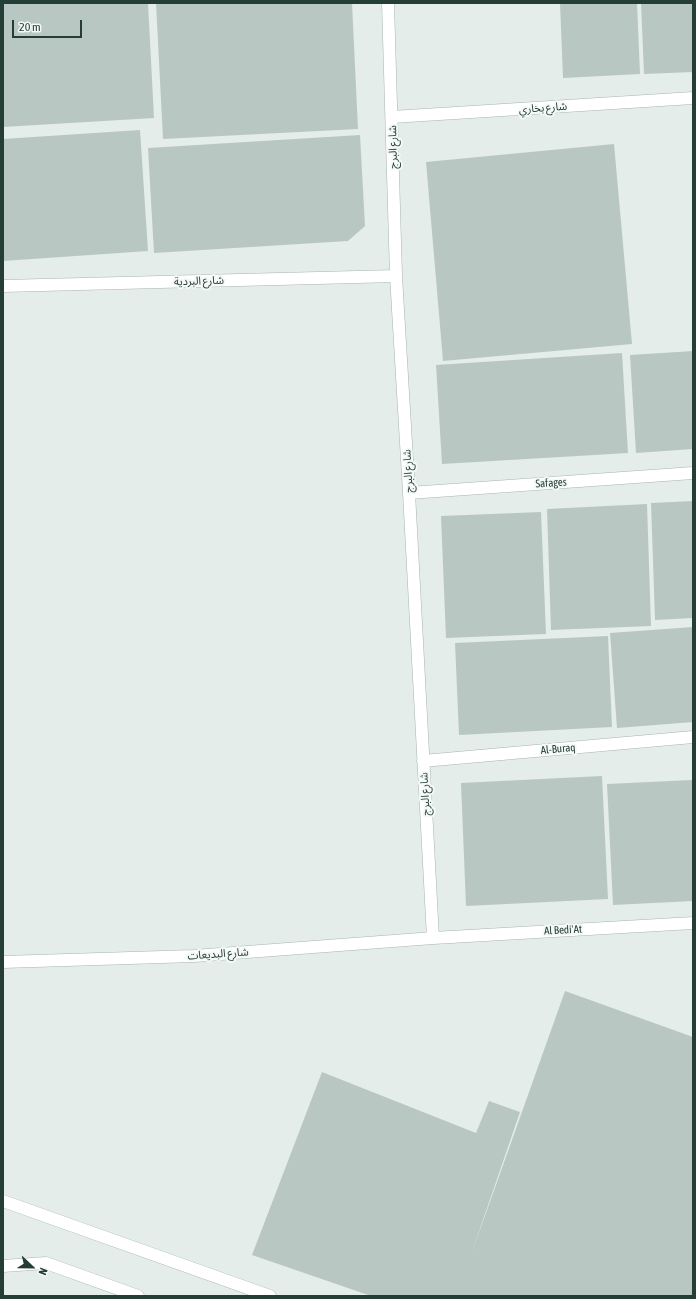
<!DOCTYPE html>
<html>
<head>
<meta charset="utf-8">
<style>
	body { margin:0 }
	#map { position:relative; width:696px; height:1299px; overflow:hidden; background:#e4ede9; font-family:"Asap Condensed",sans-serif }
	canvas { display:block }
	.frame { position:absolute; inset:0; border:4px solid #243d37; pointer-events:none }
	.north { position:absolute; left:12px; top:1247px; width:40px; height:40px; -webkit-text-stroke:3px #f4f9f7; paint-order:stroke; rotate:112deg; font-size:11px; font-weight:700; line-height:16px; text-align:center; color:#243d37 }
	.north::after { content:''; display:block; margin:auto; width:14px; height:18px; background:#243d37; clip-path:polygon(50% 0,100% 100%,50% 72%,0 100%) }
	.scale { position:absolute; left:12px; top:20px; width:70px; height:18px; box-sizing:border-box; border:2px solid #243d37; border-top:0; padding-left:5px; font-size:12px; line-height:14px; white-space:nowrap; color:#243d37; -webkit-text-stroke:3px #f4f9f7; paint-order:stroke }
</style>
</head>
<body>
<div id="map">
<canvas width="696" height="1299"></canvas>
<div class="frame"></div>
<div class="north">N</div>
<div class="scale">20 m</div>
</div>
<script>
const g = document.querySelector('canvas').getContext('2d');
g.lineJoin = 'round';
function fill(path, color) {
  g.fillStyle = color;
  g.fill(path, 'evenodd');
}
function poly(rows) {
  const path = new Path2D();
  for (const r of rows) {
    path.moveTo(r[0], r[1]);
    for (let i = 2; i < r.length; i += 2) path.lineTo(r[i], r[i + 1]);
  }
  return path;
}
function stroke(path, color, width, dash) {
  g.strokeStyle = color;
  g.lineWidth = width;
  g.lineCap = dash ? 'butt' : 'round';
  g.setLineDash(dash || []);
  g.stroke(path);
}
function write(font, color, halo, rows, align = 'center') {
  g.font = font + ' "Asap Condensed","Noto Sans Arabic",sans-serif';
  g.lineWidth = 4;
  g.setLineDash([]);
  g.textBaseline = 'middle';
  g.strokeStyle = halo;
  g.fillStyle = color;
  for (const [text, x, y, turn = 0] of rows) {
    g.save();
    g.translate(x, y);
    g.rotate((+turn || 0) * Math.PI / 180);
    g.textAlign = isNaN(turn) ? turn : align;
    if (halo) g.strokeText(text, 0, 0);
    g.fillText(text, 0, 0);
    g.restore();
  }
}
const building = poly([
	[3,3,148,3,154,118,3,127],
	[156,3,352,3,358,129,163,139],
	[560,3,637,3,640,74,563,78],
	[641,3,693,3,693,72,644,74],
	[140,130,148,251,3,261,3,139],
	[360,135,365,226,348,241,154,253,148,148],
	[614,144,632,344,443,361,426,162],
	[693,351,693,449,636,453,630,355],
	[622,353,628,453,442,464,436,365],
	[693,501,693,618,655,620,651,503],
	[647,504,651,626,551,630,547,509],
	[541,512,546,634,446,638,441,516],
	[693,627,693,722,617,728,610,633],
	[608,636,612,727,459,735,455,643],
	[602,776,608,899,466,906,461,783],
	[692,780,693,804,693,901,613,905,607,784],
	[565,991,693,1037,693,1296,371,1296,252,1255,322,1072,476,1133,489,1101,520,1112,471,1255]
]);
const lane = poly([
	[3,1201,270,1296],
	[3,1266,46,1263,138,1296]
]);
const street = poly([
	[388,3,396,276,409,493,433,938],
	[392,117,693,98],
	[3,286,396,276],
	[409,493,693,473],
	[423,761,693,737],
	[3,962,194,956,433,938,693,923]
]);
const streetNames = [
	["شارع بخاري",543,108,-4],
	["شارع البرج",393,147,-91],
	["شارع البردية",199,281,-2],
	["شارع البرج",408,471,-93],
	["Safages",551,483,-4],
	["Al-Buraq",558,749,-5],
	["شارع البرج",425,794,-93],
	["Al Bedi'At",563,930,-3],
	["شارع البديعات",218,954,-4]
];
fill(building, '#b9c7c2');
stroke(lane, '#a7b5b0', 13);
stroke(street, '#a7b5b0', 13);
stroke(lane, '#fff', 12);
stroke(street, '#fff', 12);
write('11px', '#243d37', '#f4f9f7', streetNames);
</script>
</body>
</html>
